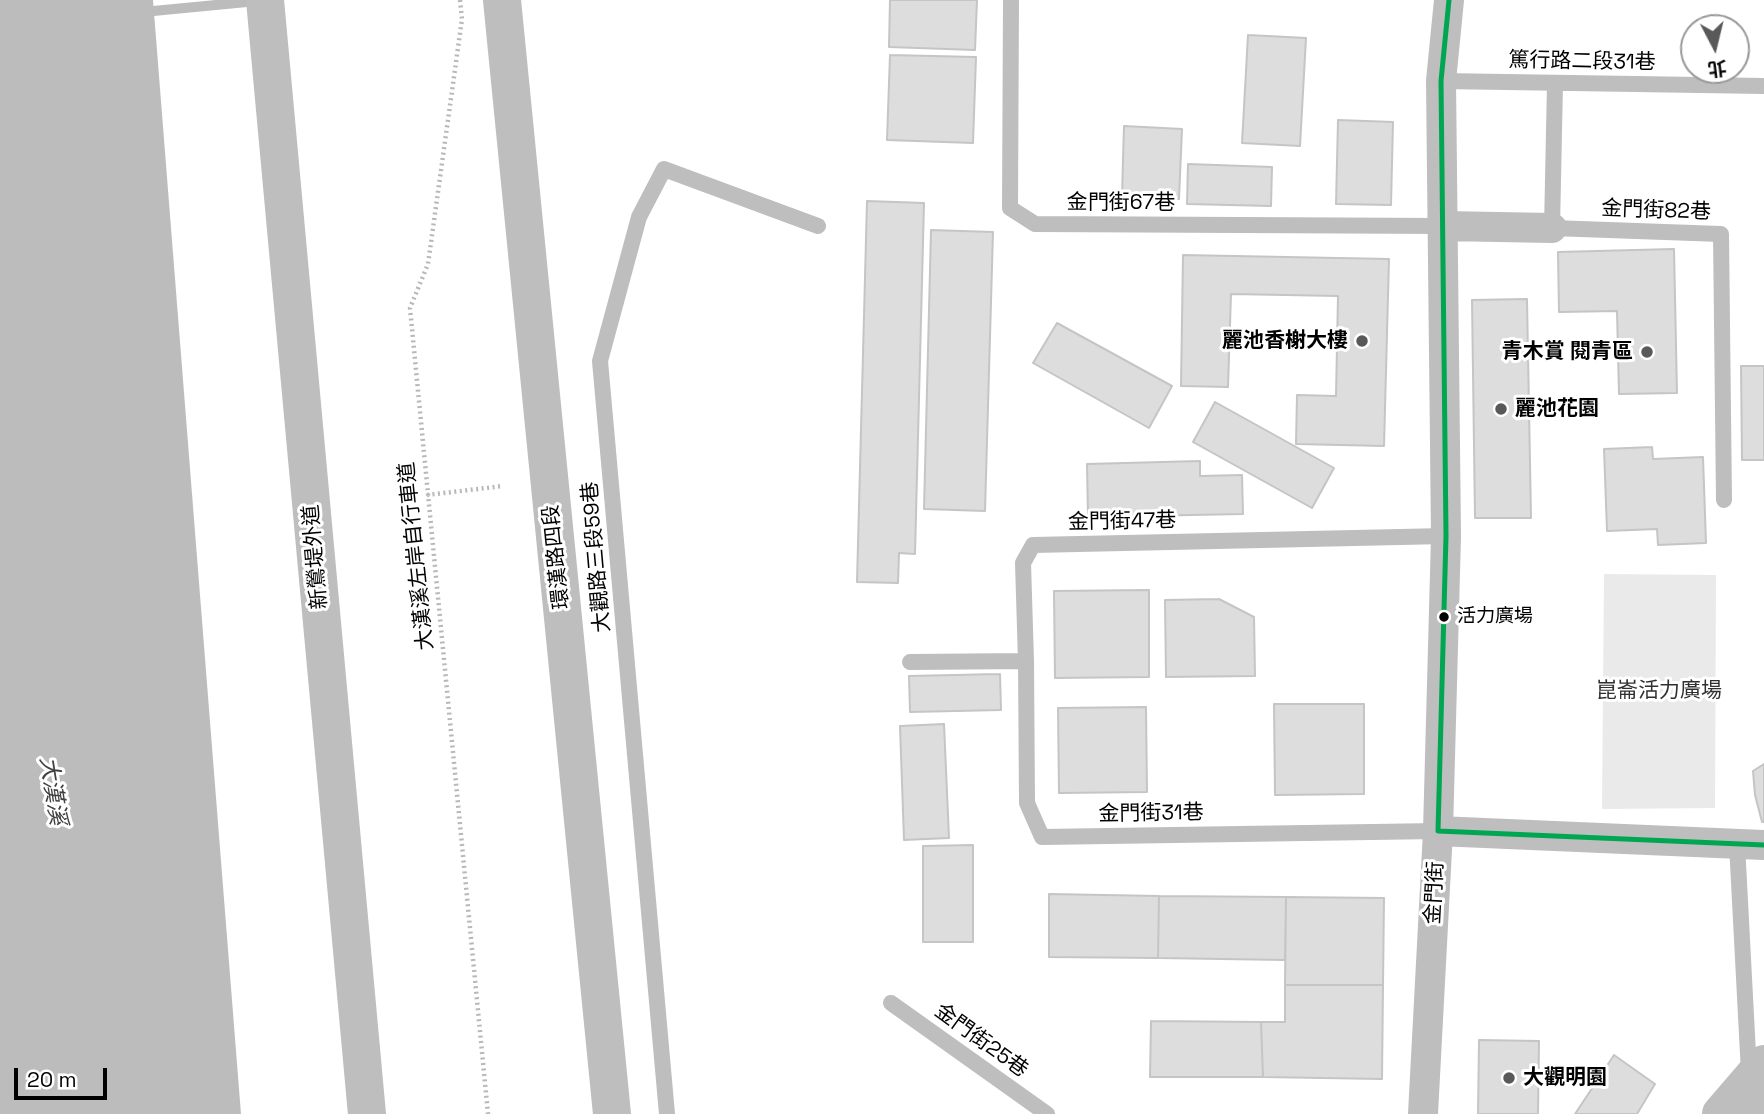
<!DOCTYPE html>
<html>
<head>
<meta charset="utf-8">
<style>
	body { margin:0 }
	#map { position:relative; width:1764px; height:1114px; overflow:hidden; background:#fff; font-family:"Space Grotesk","Noto Sans TC",sans-serif }
	canvas { display:block }
	.north { position:absolute; left:1680px; top:14px; width:70px; height:70px; box-sizing:border-box; background:#fff; border:2px solid #999; border-radius:50%; rotate:173deg; font-size:19px; font-weight:700; line-height:28px; text-align:center; color:#000 }
	.north::after { content:''; display:block; margin:auto; width:24px; height:32px; background:#595959; clip-path:polygon(50% 0,100% 100%,50% 72%,0 100%) }
	.scale { position:absolute; left:14px; top:1068px; width:93px; height:32px; box-sizing:border-box; border:4px solid #000; border-top:0; padding-left:9px; font-size:21px; line-height:24px; white-space:nowrap; color:#000; -webkit-text-stroke:5px #fff; paint-order:stroke }
</style>
</head>
<body>
<div id="map">
<canvas width="1764" height="1114"></canvas>
<div class="north">北</div>
<div class="scale">20 m</div>
</div>
<script>
const g = document.querySelector('canvas').getContext('2d');
g.lineJoin = 'round';
function fill(path, color) {
  g.fillStyle = color;
  g.fill(path, 'evenodd');
}
function poly(rows) {
  const path = new Path2D();
  for (const r of rows) {
    path.moveTo(r[0], r[1]);
    for (let i = 2; i < r.length; i += 2) path.lineTo(r[i], r[i + 1]);
  }
  return path;
}
function stroke(path, color, width, dash) {
  g.strokeStyle = color;
  g.lineWidth = width;
  g.lineCap = dash ? 'butt' : 'round';
  g.setLineDash(dash || []);
  g.stroke(path);
}
function write(font, color, halo, rows, align = 'center') {
  g.font = font + ' "Space Grotesk","Noto Sans TC",sans-serif';
  g.lineWidth = 6;
  g.setLineDash([]);
  g.textBaseline = 'middle';
  g.strokeStyle = halo;
  g.fillStyle = color;
  for (const [text, x, y, turn = 0] of rows) {
    g.save();
    g.translate(x, y);
    g.rotate((+turn || 0) * Math.PI / 180);
    g.textAlign = isNaN(turn) ? turn : align;
    if (halo) g.strokeText(text, 0, 0);
    g.fillText(text, 0, 0);
    g.restore();
  }
}
const green = poly([
	[1604,574,1716,575,1715,808,1602,809]
]);
const water = poly([
	[0,0,153,0,241,1114,0,1114]
]);
const stream = poly([
	[143,12,257,1]
]);
const building = poly([
	[890,0,977,0,975,50,889,47,890,0],
	[1248,35,1306,38,1300,146,1242,143,1248,35],
	[890,55,976,57,973,143,887,140,890,55],
	[1338,120,1393,122,1391,205,1336,204,1338,120],
	[1124,126,1182,129,1179,199,1122,196,1124,126],
	[1188,164,1272,167,1271,206,1187,204,1188,164],
	[867,201,924,203,915,554,899,553,898,583,857,582,867,201],
	[931,230,993,232,985,511,924,509,931,230],
	[1674,249,1677,393,1619,394,1617,311,1559,312,1558,252,1674,249],
	[1183,255,1389,259,1384,446,1296,444,1297,395,1336,396,1338,296,1231,294,1228,387,1181,386,1183,255],
	[1527,299,1531,518,1475,518,1472,300,1527,299],
	[1057,323,1172,386,1149,428,1033,363,1057,323],
	[1741,366,1764,366,1764,460,1742,460,1741,366],
	[1215,402,1334,468,1312,508,1193,442,1215,402],
	[1652,447,1653,459,1703,457,1706,543,1658,545,1657,529,1607,531,1604,449,1652,447],
	[1200,461,1200,476,1242,475,1243,514,1088,517,1087,464,1200,461],
	[1149,590,1149,677,1055,678,1054,591,1149,590],
	[1219,599,1254,617,1255,676,1166,677,1165,600,1219,599],
	[1000,674,1001,710,910,712,909,676,1000,674],
	[1274,704,1364,704,1364,794,1275,795,1274,704],
	[1146,707,1147,792,1059,793,1058,708,1146,707],
	[944,724,949,838,904,840,900,726,944,724],
	[1764,764,1764,822,1762,822,1755,795,1753,771,1764,764],
	[973,845,973,942,923,942,923,846,973,845],
	[1049,894,1159,896,1158,958,1049,957,1049,894],
	[1159,896,1286,897,1285,960,1158,958,1159,896],
	[1286,897,1384,898,1383,985,1285,985,1286,897],
	[1285,985,1383,985,1382,1079,1263,1077,1261,1022,1285,1022,1285,985],
	[1151,1021,1261,1022,1263,1077,1150,1077,1151,1021],
	[1479,1040,1539,1041,1538,1114,1478,1114,1479,1040],
	[1614,1055,1655,1084,1637,1114,1575,1114,1614,1055]
]);
const path = poly([
	[460,0,462,19,428,264,410,308,488,1114],
	[427,495,503,486]
]);
const service = poly([
	[1011,0,1010,208,1035,224,1444,226],
	[1441,81,1764,86],
	[1555,83,1552,228,1721,234,1724,500],
	[1026,661,1027,803,1042,837,1438,831],
	[910,662,1026,661,1023,563,1033,545,1446,536],
	[1737,844,1749,1073],
	[891,1003,1047,1114],
	[667,1114,600,361,639,217,664,169,818,226]
]);
const minor = poly([
	[1444,226,1552,228],
	[1438,831,1764,845],
	[1423,1114,1438,831,1446,536,1441,81,1449,0]
]);
const tertiary = poly([
	[265,0,367,1114],
	[502,0,612,1114],
	[1721,1114,1764,1064],
	[1759,1114,1764,1106]
]);
const bus1 = poly([
	[1438,831,1446,536,1441,81,1449,0],
	[1438,831,1764,845]
]);
const markers = [
	[1362,341,7,"#595959"],
	[1647,352,7,"#595959"],
	[1501,409,7,"#595959"],
	[1444,617,6,"#000"],
	[1509,1078,7,"#595959"]
];
const busNames = [
	["活力廣場",1457,617]
];
const streetNames = [
	["篤行路二段31巷",1582,62,1],
	["金門街67巷",1121,203],
	["金門街82巷",1656,211,2],
	["金門街47巷",1122,522,-1],
	["大漢溪左岸自行車道",417,556,-96],
	["新鶯堤外道",316,557,-95],
	["環漢路四段",557,557,-96],
	["大觀路三段59巷",597,557,-95],
	["金門街31巷",1151,814,-1],
	["金門街",1435,893,-87],
	["金門街25巷",981,1041,36]
];
const poiNames = [
	["麗池香榭大樓",1348,341],
	["青木賞 閱青區",1633,352],
	["麗池花園",1515,409,"left"],
	["大觀明園",1523,1078,"left"]
];
const parkNames = [
	["崑崙活力廣場",1659,691]
];
const waterNames = [
	["大漢溪",52,791,81]
];
fill(green, '#eaeaea');
fill(water, '#bcbcbc');
stroke(stream, '#bcbcbc', 10);
fill(building, '#ddd');
stroke(building, '#c5c5c5', 2);
stroke(path, '#b8b8b8', 4.5, [2, 3.5]);
stroke(service, '#bebebe', 16);
stroke(minor, '#bebebe', 30);
stroke(tertiary, '#bebebe', 38);
stroke(bus1, '#00a651', 5);
for (const [x, y, r, color] of markers) {
  const dot = new Path2D();
  dot.arc(x, y, r, 0, 2 * Math.PI);
  g.fillStyle = color;
  g.fill(dot);
  stroke(dot, '#fff', 2.5);
}
write('19px', '#000', '#fff', busNames, 'left');
write('21px', '#000', '#fff', streetNames);
write('bold 21px', '#000', '#fff', poiNames, 'right');
write('21px', '#303030', '#fff', parkNames);
write('italic 23px', '#414141', '#fff', waterNames);
</script>
</body>
</html>
